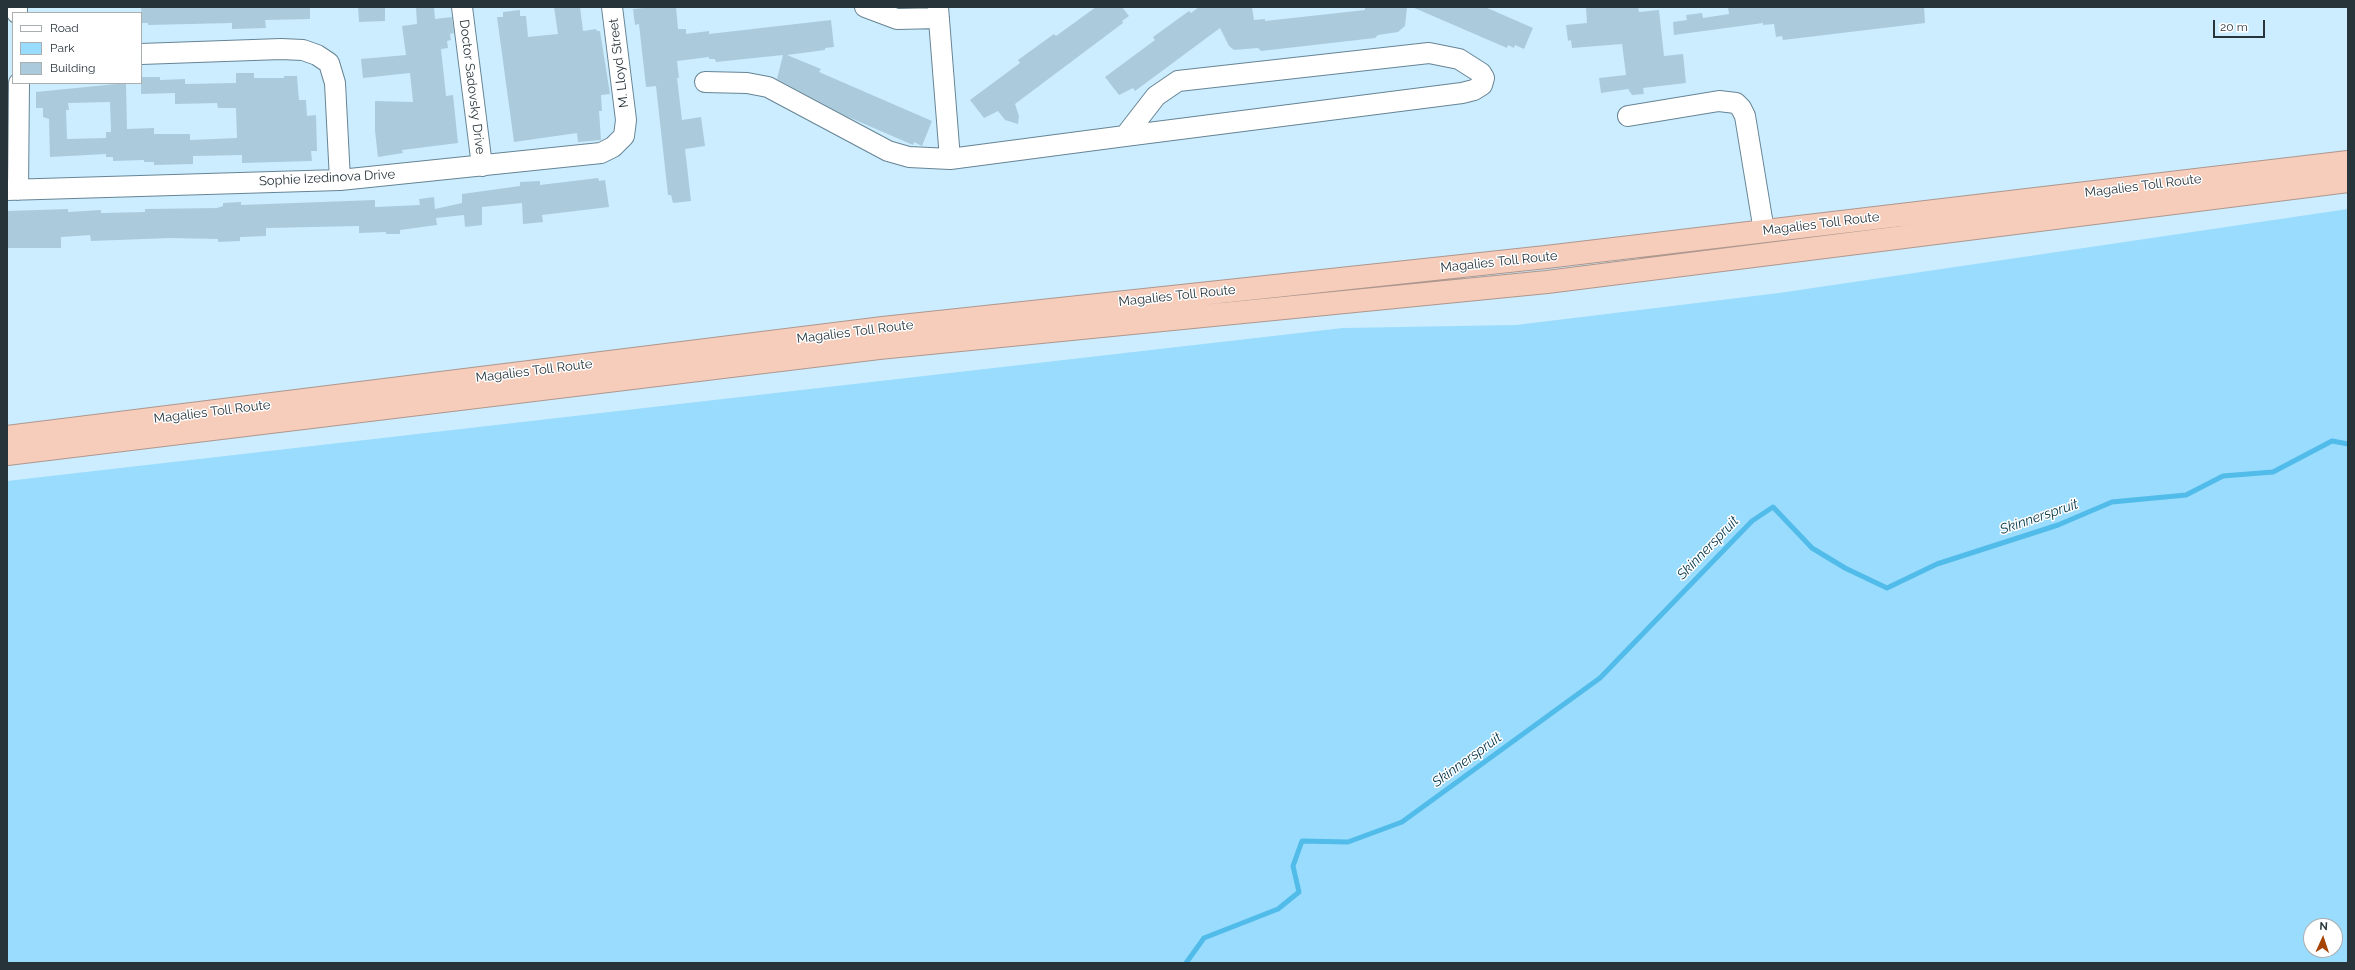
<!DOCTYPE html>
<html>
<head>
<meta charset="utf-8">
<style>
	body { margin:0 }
	#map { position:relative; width:2355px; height:970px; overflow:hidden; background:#ccedff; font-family:Raleway,sans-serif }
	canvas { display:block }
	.frame { position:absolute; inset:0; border:8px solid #27343a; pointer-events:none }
	.legend { position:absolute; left:12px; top:12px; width:130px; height:72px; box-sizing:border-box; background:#fff; border:1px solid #a9aeb0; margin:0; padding:5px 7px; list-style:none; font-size:12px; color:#27343a }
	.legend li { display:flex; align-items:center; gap:8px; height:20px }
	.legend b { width:20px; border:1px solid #a9aeb0 }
	.north { position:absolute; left:2303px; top:918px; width:40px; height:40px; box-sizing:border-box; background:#fff; border:1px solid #a9aeb0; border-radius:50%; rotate:3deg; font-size:11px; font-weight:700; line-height:16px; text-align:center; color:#27343a }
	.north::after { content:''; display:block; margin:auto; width:14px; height:18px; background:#a64405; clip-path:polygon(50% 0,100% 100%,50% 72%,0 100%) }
	.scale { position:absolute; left:2213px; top:20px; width:52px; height:18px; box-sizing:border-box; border:2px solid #27343a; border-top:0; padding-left:5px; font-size:12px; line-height:14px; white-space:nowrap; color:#27343a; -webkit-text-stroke:3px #fff; paint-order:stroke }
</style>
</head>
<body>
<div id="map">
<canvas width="2355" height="970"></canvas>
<div class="frame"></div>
<ul class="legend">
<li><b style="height:5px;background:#fff"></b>Road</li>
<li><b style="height:11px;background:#9adcfd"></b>Park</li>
<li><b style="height:11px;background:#abcbdc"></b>Building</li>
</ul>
<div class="north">N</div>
<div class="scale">20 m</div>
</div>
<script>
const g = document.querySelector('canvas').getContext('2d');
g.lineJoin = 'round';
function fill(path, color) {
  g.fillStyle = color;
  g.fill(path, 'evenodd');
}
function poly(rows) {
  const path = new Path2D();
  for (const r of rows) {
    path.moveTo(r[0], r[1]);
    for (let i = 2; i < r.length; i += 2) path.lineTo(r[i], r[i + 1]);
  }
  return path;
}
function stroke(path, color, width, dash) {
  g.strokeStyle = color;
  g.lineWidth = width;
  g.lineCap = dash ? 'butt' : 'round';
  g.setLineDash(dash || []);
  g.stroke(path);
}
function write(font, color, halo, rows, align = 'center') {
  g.font = font + ' Raleway,sans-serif';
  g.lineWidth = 3;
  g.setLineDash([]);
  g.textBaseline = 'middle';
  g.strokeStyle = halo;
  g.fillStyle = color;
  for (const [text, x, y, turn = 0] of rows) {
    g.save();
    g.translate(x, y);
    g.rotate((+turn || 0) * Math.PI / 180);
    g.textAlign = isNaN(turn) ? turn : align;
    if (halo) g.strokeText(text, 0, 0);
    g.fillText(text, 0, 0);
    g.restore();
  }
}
const green = poly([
	[2348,209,2348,963,7,963,7,481,1343,328,1516,325,1779,293],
	[2311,926,2335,926,2335,950,2311,950]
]);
const stream = poly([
	[1186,963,1204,938,1278,909,1299,892,1293,866,1302,841,1348,842,1402,822,1600,678,1752,521,1773,507,1812,548,1845,568,1887,588,1937,564,2058,525,2112,502,2186,495,2223,476,2273,472,2332,441,2348,444]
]);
const building = poly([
	[141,7,310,7,310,19,265,20,266,28,232,29,232,23,148,25,148,23,142,23],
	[358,7,385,7,385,21,359,22],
	[416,7,434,7,435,19,452,17,454,33,450,34,451,40,447,41,448,48,441,49,446,96,453,95,458,143,402,150,403,153,378,157,375,131,375,101,413,102,410,73,363,78,361,59,406,55,402,26,417,24],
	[554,7,580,7,583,31,596,29,597,31,600,31,610,94,601,95,602,111,599,111,601,140,578,142,577,133,514,142,497,17,503,17,503,12,520,10,520,16,526,16,528,37,558,34],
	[655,7,676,7,678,29,686,29,686,34,709,31,709,34,831,20,834,47,825,48,825,50,787,55,821,69,819,72,932,121,922,146,914,142,913,145,846,116,777,79,783,55,716,62,715,59,709,59,709,57,677,61,679,78,677,78,682,120,701,117,705,146,685,149,691,201,673,203,671,195,668,195,656,86,646,87,639,24,635,25,633,9],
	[1096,7,1122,7,1129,16,1122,21,1123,23,1015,104,1019,116,1018,124,1005,120,998,111,984,118,970,100,1020,63,1018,60,1054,34,1056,36],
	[1199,7,1252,7,1254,20,1265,19,1265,21,1365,10,1365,7,1407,7,1405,26,1398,32,1378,35,1375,38,1261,51,1258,48,1234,50,1229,46,1220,28,1135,91,1133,88,1119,95,1105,77,1155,40,1153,37,1189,11,1191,13],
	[1412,7,1485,7,1533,28,1524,49,1515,45,1514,48,1508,45,1507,48],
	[1586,7,1638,7,1639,12,1659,10,1664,56,1683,54,1686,83,1643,88,1644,94,1632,95,1628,89,1601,93,1599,78,1626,75,1622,44,1572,48,1571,40,1568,41,1566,25,1587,23],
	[1728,7,1924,7,1925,23,1783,40,1782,36,1776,37,1774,24,1763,25,1763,23,1674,35,1673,22,1687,20,1686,15,1702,13,1703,18,1729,14],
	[236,73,254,73,254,78,284,78,284,76,297,76,299,100,306,100,307,116,316,115,317,151,311,151,312,161,242,163,242,155,193,156,193,164,154,165,154,162,144,162,144,160,113,161,113,157,106,157,106,154,50,157,49,119,43,117,43,108,36,108,36,92,126,83,127,129,154,128,154,134,190,134,190,140,237,138,236,108,218,108,217,103,175,104,175,93,141,94,141,77,160,77,160,80,185,79,185,84,236,83],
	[110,102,111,132,106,132,106,138,67,139,66,110,69,110,68,103],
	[598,178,599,181,605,180,609,207,542,215,543,222,523,224,522,203,482,207,482,225,465,227,464,215,436,218,437,225,400,230,400,234,386,234,386,232,359,233,359,226,266,228,266,236,240,237,240,241,218,242,218,239,170,238,91,241,90,235,61,237,61,248,7,248,8,211,68,209,68,212,101,210,101,213,145,212,145,209,217,208,223,206,223,203,241,202,241,205,375,200,375,207,420,205,419,199,434,197,435,209,462,203,462,194,520,186,520,182,540,181,540,185]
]);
const minor = poly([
	[17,7,17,13],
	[462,7,482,166],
	[865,7,897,19,939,18],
	[938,7,950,159],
	[141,54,281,49,303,50,317,55,329,63,335,83,340,180],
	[705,82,747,83,768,87,888,151,909,157,950,159,1125,136,1462,93,1474,90,1482,85,1484,78,1481,73,1459,59,1429,53,1178,81,1156,96,1125,136],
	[1628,116,1719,101,1736,103,1741,108,1745,116,1764,231],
	[7,190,340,180,601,153,613,147,624,136,626,120,612,7],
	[18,190,19,83]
]);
const highway = poly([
	[7,437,883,328,1546,257,2348,162],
	[7,454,879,348,1547,282,2348,181]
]);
const streetNames = [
	["M. Lloyd Street",619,63,-97],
	["Doctor Sadovsky Drive",472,87,83],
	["Sophie Izedinova Drive",327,178,-3],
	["Magalies Toll Route",2143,186,-7],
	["Magalies Toll Route",1821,224,-7],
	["Magalies Toll Route",1499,262,-6],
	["Magalies Toll Route",1177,296,-6],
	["Magalies Toll Route",855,332,-7],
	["Magalies Toll Route",534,371,-7],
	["Magalies Toll Route",212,412,-7]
];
const waterNames = [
	["Skinnerspruit",2039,517,-19],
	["Skinnerspruit",1708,548,-46],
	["Skinnerspruit",1467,760,-36]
];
fill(green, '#9adcfd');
stroke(stream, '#51bbea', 5);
fill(building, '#abcbdc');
stroke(minor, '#668494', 22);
stroke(highway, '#ae978e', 24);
stroke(minor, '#fff', 20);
stroke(highway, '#f6cdbb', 22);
write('13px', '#27343a', '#fff', streetNames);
write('italic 14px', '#06374a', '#fff', waterNames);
</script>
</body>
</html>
